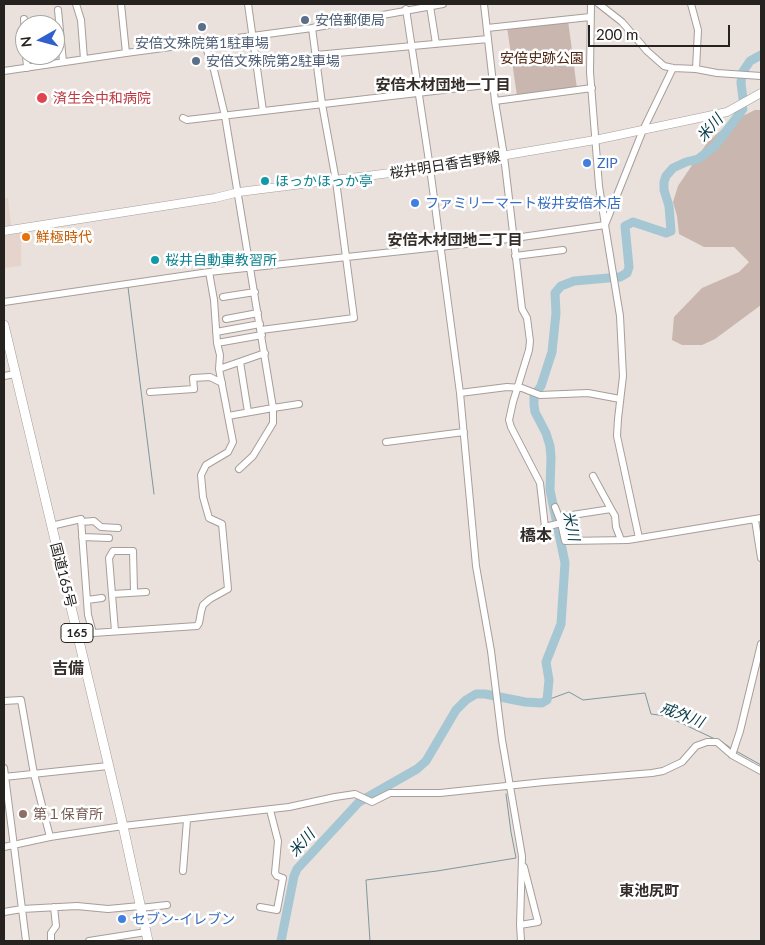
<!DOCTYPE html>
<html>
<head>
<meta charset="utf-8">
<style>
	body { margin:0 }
	#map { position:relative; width:765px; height:945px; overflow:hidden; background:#eae0dc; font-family:Lato,sans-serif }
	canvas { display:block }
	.frame { position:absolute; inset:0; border:5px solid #252220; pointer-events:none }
	.north { position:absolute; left:15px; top:15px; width:50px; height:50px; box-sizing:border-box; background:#fff; border:1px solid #a8a7a6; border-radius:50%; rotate:263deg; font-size:14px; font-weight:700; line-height:20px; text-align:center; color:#252220 }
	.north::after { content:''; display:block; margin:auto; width:18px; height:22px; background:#305fce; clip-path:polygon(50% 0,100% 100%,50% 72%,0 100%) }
	.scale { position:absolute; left:588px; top:25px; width:142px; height:22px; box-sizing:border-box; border:2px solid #252220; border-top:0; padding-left:6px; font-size:15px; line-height:18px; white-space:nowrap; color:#252220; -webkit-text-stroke:4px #fff; paint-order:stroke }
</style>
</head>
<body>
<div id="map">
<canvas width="765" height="945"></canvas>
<div class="frame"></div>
<div class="north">N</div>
<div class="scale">200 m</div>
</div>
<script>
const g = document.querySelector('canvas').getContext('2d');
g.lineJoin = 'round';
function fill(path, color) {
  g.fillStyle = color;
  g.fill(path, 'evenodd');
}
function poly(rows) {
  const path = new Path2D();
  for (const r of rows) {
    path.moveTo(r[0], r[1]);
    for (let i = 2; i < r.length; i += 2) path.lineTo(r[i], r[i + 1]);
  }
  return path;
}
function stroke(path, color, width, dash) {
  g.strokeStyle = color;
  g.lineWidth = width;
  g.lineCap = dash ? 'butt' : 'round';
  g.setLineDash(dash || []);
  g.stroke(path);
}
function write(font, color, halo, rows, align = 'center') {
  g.font = font + ' Lato,"Noto Sans JP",sans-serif';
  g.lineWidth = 5;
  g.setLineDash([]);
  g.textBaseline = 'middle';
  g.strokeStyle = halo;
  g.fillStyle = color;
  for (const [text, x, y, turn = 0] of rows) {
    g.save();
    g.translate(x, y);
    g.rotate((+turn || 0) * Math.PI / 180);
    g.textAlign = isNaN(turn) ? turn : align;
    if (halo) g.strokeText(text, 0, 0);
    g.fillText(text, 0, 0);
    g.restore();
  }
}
const built = poly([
	[4,198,8,198,11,226,4,227],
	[21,233,21,266,4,268,4,236]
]);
const green = poly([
	[568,20,577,89,517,96,507,27],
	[755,110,761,110,761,305,715,339,702,345,682,345,672,340,674,317,702,288,739,272,749,262,734,247,704,247,679,234,677,216,673,202,678,186,707,143,730,122]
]);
const stream = poly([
	[128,287,154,494],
	[547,700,569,692,583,700,645,693,651,714,666,716,715,739],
	[721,741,732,749],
	[736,751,761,765],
	[370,941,366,880,437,871,516,858,511,832,506,794]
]);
const river = poly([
	[743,99,741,83,742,73,750,61,761,55],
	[281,941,294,876,297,869,359,802,417,769,426,761,456,710,466,700,476,694,485,694,525,702,542,703,547,700,549,680,546,662,561,624,565,563,550,490,551,457,550,446,546,433,535,412,534,405,534,396,541,386,552,352,556,313,555,293,561,286,574,281,620,277,627,273,629,267,625,226,633,222,666,233,671,231,669,206,664,190,664,182,666,176,673,168,686,162,698,159,715,146,743,109]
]);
const minor = poly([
	[76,4,81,20,84,59],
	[121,4,126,53],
	[248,4,263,111],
	[484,4,495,101,504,156,522,309,527,318,530,341,529,350,513,402,509,420,511,427,540,483,545,527,561,523,565,541,628,540,761,518],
	[599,4,622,22,647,51,664,66,673,68,696,69,717,73,761,76],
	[691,4,698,30,696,69],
	[430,6,436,44],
	[406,9,430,168,460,393,476,566,491,651,502,740,522,856,520,925,521,941],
	[58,10,63,62],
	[24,19,25,34],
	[487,28,590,17],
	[204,42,214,70,225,116,273,408,228,416],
	[26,55,27,68],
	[316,55,488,39],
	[4,71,126,53,312,28,443,4],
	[495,101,592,88],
	[183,118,187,120,494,84],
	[515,256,563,250],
	[223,297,255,292],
	[4,302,209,272,494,241,605,225,599,186,590,72,591,4],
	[226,319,258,313],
	[261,330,354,318,336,181,322,104,312,28],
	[216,332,260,324],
	[217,343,262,335],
	[240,362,248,412],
	[219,369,265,353],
	[4,376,15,374],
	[150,392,194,389,193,378,210,377,222,383],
	[460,393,507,387,522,388,540,395,588,393,620,399],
	[386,442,464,432],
	[239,469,253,456,273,423,273,408,299,404],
	[555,507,560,520],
	[611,509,615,516,616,527,621,540],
	[559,517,611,509,593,476],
	[755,520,761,558],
	[81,522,94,521,101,527,118,528],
	[51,526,81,519,88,615,93,633],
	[82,537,109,538],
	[639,538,617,436,618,419,623,376,620,316,605,225,643,130,673,68],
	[113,594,146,592],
	[87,600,102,598],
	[115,631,109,558,113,551,133,551,134,591],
	[78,636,93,633,197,626,199,623,201,612,203,605,210,599,228,589,222,524,209,518,203,497,201,475,206,465,228,452,233,442,219,369,220,355,217,343,214,300,209,272],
	[4,701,21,700,34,774,50,837],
	[732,755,740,731,761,644],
	[4,768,22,909,77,906,108,909,140,906],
	[4,777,108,766],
	[4,847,50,837,123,826,289,807,335,797,355,794,372,802,390,793,440,793,544,782,652,773,663,771,682,762,696,746,707,742,717,742,732,755,761,771],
	[183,871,187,820],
	[260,907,277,910,283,878,277,876,275,873,278,841,270,810],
	[140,908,167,905],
	[4,912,22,909,26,941],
	[520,925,538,922,524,867],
	[51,941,51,933,56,926,54,907],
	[89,941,146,932]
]);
const major = poly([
	[4,231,215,198,239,192,430,168,595,140,727,112,761,93]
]);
const highway = poly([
	[4,325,123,826,148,941]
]);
const markers = [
	[305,20,5,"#5c6f8a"],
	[202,27,5,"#5c6f8a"],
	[196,61,5,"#5c6f8a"],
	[42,98,6,"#e0444e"],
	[587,163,5,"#3f7fe0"],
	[265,181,5,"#0f9aa8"],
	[415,203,5,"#3f7fe0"],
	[26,237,5,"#e8710a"],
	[155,260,5,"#0f9aa8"],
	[23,814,5,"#8d6e63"],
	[122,919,5,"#3f7fe0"]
];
const shields = [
	[77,633,32]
];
const shieldNames = [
	["165",77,633]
];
const serviceNames = [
	["安倍郵便局",315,20],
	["安倍文殊院第1駐車場",202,43,"center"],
	["安倍文殊院第2駐車場",206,61]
];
const parkNames = [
	["安倍史跡公園",542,58]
];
const healthNames = [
	["済生会中和病院",53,98]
];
const shopNames = [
	["ZIP",597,163],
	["ファミリーマート桜井安倍木店",425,203],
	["セブン-イレブン",132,919]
];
const streetNames = [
	["桜井明日香吉野線",445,165,-9],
	["国道165号",63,575,76]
];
const cultureNames = [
	["ほっかほっか亭",275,181],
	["桜井自動車教習所",165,260]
];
const foodNames = [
	["鮮極時代",36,237]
];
const educationNames = [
	["第１保育所",33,814]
];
const neighbourhoodNames = [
	["安倍木材団地一丁目",443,85],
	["安倍木材団地二丁目",455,240],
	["東池尻町",649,891]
];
const waterNames = [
	["米川",710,128,-48],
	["米川",571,526,78],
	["戒外川",682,715,21],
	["米川",302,843,-48]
];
const quarterNames = [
	["橋本",536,536],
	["吉備",68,669]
];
fill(built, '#e5d4cc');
fill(green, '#c9b6ae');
stroke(stream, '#7f969e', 1);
stroke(river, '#a5c7d4', 9);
stroke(minor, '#a79e9a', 8);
stroke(major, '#a79e9a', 9);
stroke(highway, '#a79e9a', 10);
stroke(minor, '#fff', 6);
stroke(major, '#fff', 8);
stroke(highway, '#fff', 9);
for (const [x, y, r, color] of markers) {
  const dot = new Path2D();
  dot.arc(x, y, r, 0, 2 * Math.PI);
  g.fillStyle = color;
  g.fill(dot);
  stroke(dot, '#fff', 2);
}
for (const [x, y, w] of shields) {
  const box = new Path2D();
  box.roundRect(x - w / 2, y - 9.5, w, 19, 4);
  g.fillStyle = '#fff';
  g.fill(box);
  stroke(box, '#252220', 1);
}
write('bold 12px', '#252220', null, shieldNames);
write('14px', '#4e5e75', '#fff', serviceNames, 'left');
write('14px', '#4f2511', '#fff', parkNames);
write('14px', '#be3a42', '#fff', healthNames, 'left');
write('14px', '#366cbe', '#fff', shopNames, 'left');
write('14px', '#252220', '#fff', streetNames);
write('14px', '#0d838f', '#fff', cultureNames, 'left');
write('14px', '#c56008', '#fff', foodNames, 'left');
write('14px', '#785e54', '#fff', educationNames, 'left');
write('bold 15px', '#342d2a', '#fff', neighbourhoodNames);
write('italic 15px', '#043947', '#fff', waterNames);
write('bold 16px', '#342d2a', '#fff', quarterNames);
</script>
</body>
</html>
